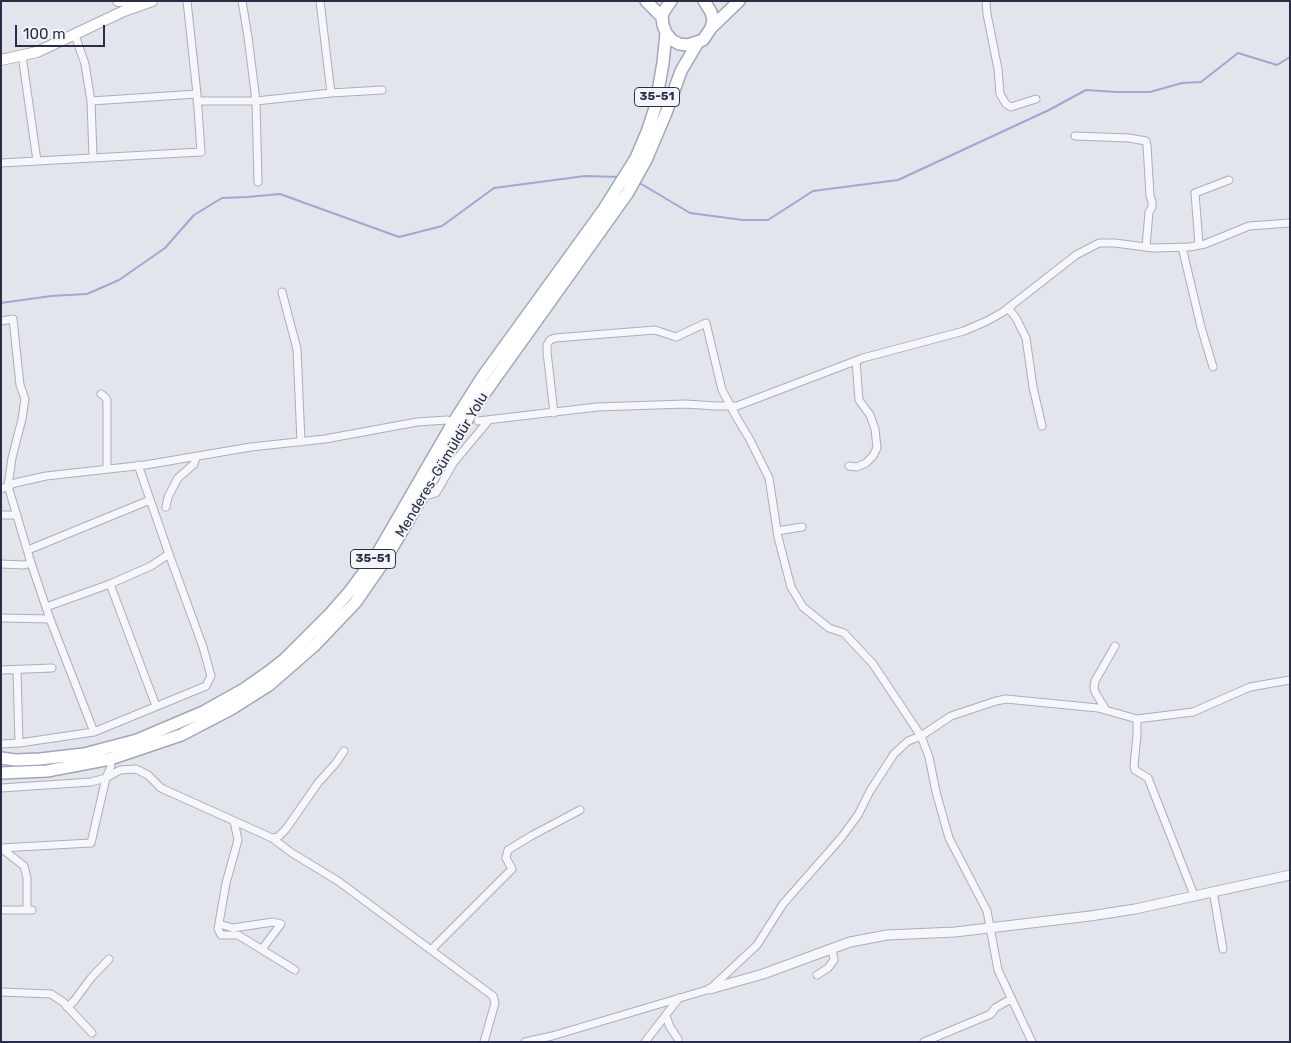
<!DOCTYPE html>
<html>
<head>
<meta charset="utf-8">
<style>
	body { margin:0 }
	#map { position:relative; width:1291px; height:1043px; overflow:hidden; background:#e3e5ec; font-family:Rubik,sans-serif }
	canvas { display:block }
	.frame { position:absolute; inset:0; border:2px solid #292e46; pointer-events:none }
	.scale { position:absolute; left:15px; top:25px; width:90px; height:22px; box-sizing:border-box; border:2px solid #292e46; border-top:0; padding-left:6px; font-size:15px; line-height:18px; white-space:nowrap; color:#292e46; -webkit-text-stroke:4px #f3f5f9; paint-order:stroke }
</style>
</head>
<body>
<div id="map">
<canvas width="1291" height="1043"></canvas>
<div class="frame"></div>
<div class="scale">100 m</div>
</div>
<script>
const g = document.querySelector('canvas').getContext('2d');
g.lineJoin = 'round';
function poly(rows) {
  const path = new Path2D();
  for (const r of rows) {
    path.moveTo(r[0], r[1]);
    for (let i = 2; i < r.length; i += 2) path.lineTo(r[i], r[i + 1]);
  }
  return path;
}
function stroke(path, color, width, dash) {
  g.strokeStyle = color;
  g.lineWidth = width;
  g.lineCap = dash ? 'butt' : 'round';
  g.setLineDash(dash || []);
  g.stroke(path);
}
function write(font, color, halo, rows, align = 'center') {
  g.font = font + ' Rubik,sans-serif';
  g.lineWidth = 4;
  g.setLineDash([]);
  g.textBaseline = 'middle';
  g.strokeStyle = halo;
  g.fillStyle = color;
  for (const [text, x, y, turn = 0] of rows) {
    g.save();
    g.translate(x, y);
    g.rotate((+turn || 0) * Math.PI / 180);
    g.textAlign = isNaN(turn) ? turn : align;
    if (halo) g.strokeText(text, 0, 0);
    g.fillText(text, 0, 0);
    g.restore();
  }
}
const stream = poly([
	[638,182,690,213,743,220,768,220,813,191,898,180,1049,110,1086,90,1117,92,1150,92,1182,83,1201,82,1238,53,1277,65,1290,57],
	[1,303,51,296,87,294,119,280,165,248,194,215,222,198,247,197,280,194,399,237,442,226,494,188,585,176,620,177]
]);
const minor = poly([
	[242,1,248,37,256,101,258,182],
	[986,1,987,14,998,69,1000,94,1006,104,1011,107,1036,99],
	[75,35,85,64,91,101],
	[22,55,37,161],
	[331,93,382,90],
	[197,101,256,101,331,93,320,1],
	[1075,136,1129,138,1146,141,1147,145,1150,196,1152,202,1152,207,1149,212,1146,247],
	[93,157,91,101,197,94],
	[1,163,201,152,197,94,187,1],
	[1199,245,1195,193,1229,180],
	[1182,247,1201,327,1213,367],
	[282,292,297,349,301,442],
	[1008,308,1016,318,1026,338,1033,387,1042,426],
	[1,321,13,319,20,385,25,399,22,419,12,458,8,486,31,563,50,619,94,732],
	[101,394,105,397,107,400,107,469],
	[478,421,597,407,685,404,716,406,737,406,863,358,964,331,987,321,1003,312,1076,255,1099,243,1115,243,1153,248,1189,247,1205,244,1249,226,1290,223],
	[849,466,857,467,866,463,873,456,877,448,875,429,870,415,859,400,856,361],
	[1,489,15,483,46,476,145,465,251,447,325,439,417,422,447,420],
	[422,497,436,493,454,462,489,420],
	[166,507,168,497,178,478,194,464,196,457],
	[1,515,17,515],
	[777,531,802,527],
	[28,550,150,500],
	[1,564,24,565,31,563],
	[110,584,156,706],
	[46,607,110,584,151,566,169,554,138,465],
	[1,618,50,619],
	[1,670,52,668],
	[17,670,19,743],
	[1106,710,1095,692,1094,687,1095,681,1115,646],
	[1137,719,1137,735,1134,766,1135,770,1148,778,1194,895],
	[1,744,19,743,94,732,206,686,211,676,203,647,169,554],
	[1,788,91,782,106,778,120,770,136,769,148,775,161,788,272,838,278,837,286,829,318,783,336,763,344,751],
	[234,821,238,840,226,883,218,929,221,935,238,935,295,970],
	[272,838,292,853,338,881,431,950],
	[1,848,91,843,106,778,111,766,110,759],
	[1,848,24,866,27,878,27,910],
	[1213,891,1223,949],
	[1,910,32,910],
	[219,924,233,928,273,922,281,924,262,949],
	[817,975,828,968,834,960,832,949],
	[1,992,51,994,63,1002,92,1033],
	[67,1007,74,1001,91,978,109,959],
	[666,1016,670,1027,678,1039],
	[484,1042,495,1003,493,996,431,950,512,869,506,858,508,850,531,836,580,810],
	[525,1042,552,1036,710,989,757,945,783,904,841,838,858,815,870,791,894,754,908,741,921,736,873,664,844,633,829,628,803,607,791,587,778,537,769,478,749,438,738,420,722,390,706,323,676,337,655,330,555,338,550,340,547,345,547,352,554,413],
	[645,1042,679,998],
	[924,1042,991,1014,995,1008,1011,999],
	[1032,1042,998,970,987,911,949,838,936,792,929,757,921,736,951,716,996,701,1006,699,1098,708,1137,719,1193,712,1250,687,1290,680]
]);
const tertiary = poly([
	[710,989,763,974,850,942,887,935,955,932,1090,916,1135,909,1290,875]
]);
const secondary = poly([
	[118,1,130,1],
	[1,60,37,52,124,11,152,1]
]);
const primary = poly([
	[646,1,662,17],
	[671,1,664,11,662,17,663,25,666,33,672,40,679,44,688,45,703,40,711,28,713,20,711,12,704,1],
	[711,28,739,1],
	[1,758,15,760,40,759,84,754,137,740,203,712,244,689,267,673,285,659,329,615,350,591,376,556,450,428,483,376,604,209,636,158,647,132,655,108,663,63,666,33],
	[1,773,47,771,110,759,181,735,231,709,269,685,315,645,355,603,385,560,474,408,627,194,646,160,666,113,681,71,697,44]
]);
const shields = [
	[657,97,45],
	[373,559,45]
];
const shieldNames = [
	["35-51",657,97],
	["35-51",373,559]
];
const streetNames = [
	["Menderes-Gümüldür Yolu",442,465,-59]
];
stroke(stream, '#9caacf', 2);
stroke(minor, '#abaeba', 9);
stroke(tertiary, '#abaeba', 11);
stroke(secondary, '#abaeba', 12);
stroke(primary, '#a1a6b9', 14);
stroke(minor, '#f6f7fa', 7);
stroke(tertiary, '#f6f7fa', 9);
stroke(secondary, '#fff', 10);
stroke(primary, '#fff', 11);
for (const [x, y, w] of shields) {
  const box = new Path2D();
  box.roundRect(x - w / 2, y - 9.5, w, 19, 4);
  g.fillStyle = '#f3f5f9';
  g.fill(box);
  stroke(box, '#292e46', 1);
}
write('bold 12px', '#292e46', null, shieldNames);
write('14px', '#292e46', '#f3f5f9', streetNames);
</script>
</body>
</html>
